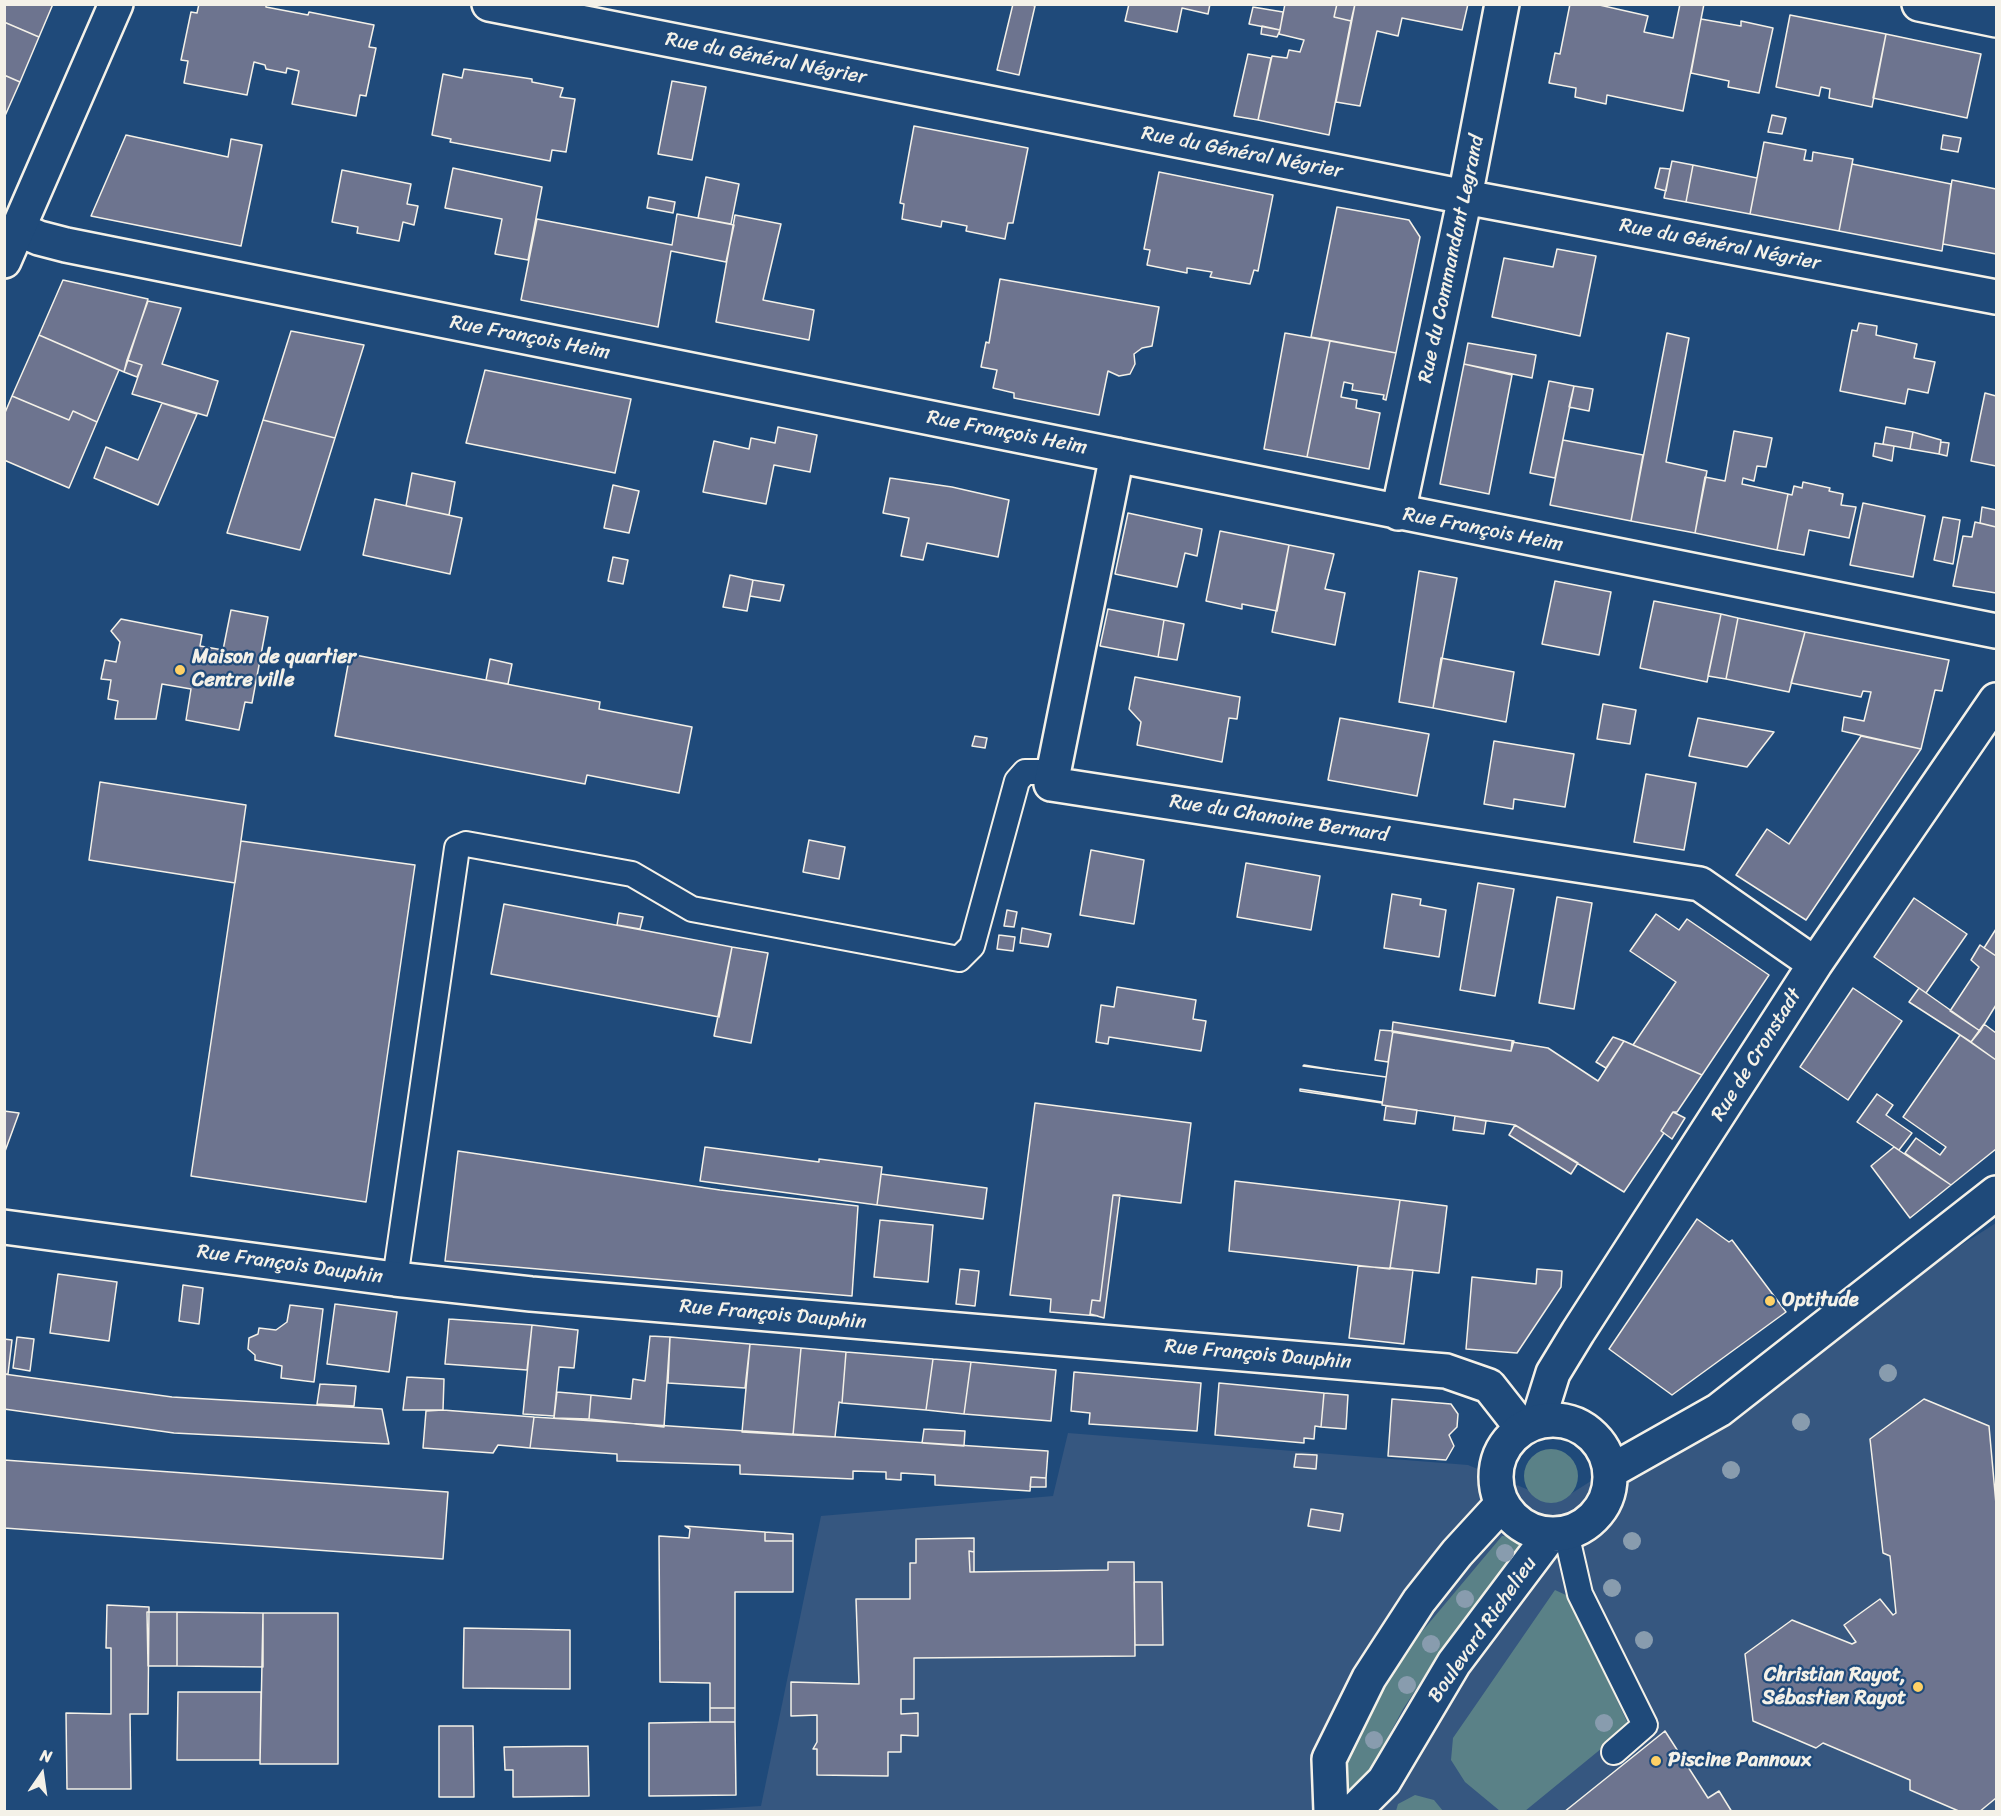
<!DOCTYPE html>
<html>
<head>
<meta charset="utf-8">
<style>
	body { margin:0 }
	#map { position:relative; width:2001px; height:1816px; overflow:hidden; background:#1f4a7a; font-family:Sriracha,sans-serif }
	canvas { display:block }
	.frame { position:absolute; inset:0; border:6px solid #f4f1e8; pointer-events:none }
	.north { position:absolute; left:12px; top:1744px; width:60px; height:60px; -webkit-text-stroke:4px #1f4a7a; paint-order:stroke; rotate:13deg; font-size:16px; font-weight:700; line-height:24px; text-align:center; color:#f4f1e8 }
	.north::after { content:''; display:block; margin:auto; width:21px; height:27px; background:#f4f1e8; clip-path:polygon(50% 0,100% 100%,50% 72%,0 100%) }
</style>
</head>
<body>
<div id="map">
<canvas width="2001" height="1816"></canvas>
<div class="frame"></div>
<div class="north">N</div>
</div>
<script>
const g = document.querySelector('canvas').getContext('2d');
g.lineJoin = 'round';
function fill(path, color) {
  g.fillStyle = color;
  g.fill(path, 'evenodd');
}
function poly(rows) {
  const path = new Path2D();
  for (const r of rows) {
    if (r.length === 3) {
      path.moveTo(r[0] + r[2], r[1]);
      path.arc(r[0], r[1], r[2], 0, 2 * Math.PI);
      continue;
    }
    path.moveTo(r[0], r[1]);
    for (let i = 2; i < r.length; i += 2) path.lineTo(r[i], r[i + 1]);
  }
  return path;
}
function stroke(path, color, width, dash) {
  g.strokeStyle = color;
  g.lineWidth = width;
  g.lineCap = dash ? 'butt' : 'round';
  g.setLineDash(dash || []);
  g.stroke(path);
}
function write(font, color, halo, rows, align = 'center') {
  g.font = font + ' Sriracha,sans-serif';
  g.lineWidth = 4.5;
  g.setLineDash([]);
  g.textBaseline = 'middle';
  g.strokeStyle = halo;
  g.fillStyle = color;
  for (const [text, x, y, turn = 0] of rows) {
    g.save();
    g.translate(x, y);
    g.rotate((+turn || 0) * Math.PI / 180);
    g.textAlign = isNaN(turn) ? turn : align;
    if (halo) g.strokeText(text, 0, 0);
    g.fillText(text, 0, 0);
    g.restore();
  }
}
const built = poly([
	[1996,1223,1996,1811,668,1812,761,1806,821,1516,1053,1496,1068,1433,1468,1465,1558,1502]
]);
const green = poly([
	[1551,1476,27],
	[1502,1536,1518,1537,1522,1554,1437,1657,1403,1709,1360,1790,1348,1794,1337,1784,1352,1747,1379,1695,1414,1641],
	[1555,1590,1568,1596,1629,1726,1525,1811,1500,1811,1465,1782,1451,1760,1453,1738],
	[1415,1795,1434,1800,1443,1811,1396,1811,1398,1804]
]);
const building = poly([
	[4,4,53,4,39,37,4,22,4,4],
	[199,4,266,4,266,7,308,15,309,12,374,25,369,47,376,48,366,96,360,95,356,116,292,104,299,71,287,68,286,73,266,69,265,65,254,62,247,95,184,83,188,61,181,60,191,12,197,13,199,4],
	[1029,4,1035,6,1019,75,997,70,1013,4,1029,4],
	[1129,4,1210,4,1208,14,1182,8,1177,32,1125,21,1129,4],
	[1285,4,1337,4,1334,17,1351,21,1329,135,1258,120,1272,56,1287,58,1289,50,1300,52,1304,40,1279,34,1285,4],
	[1337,4,1355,4,1351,21,1334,17,1337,4],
	[1355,4,1468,4,1462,30,1402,18,1398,36,1377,31,1360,106,1336,102,1355,4],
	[1570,4,1595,4,1648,16,1644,32,1673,38,1680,4,1704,4,1683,111,1607,95,1606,104,1575,97,1576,88,1549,83,1555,53,1560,54,1570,4],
	[1253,7,1283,12,1280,30,1249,24,1253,7],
	[1790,15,1886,34,1872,107,1829,98,1830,89,1821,87,1819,96,1776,87,1790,15],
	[1701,19,1741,26,1741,21,1773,28,1759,93,1728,87,1729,81,1691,73,1701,19],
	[4,22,39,37,20,82,4,75,4,22],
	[1262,26,1280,30,1277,37,1261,34,1262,26],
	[1886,34,1981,54,1967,118,1873,98,1886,34],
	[1248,54,1271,58,1258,120,1234,116,1248,54],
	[464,69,532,79,532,82,563,88,560,97,575,99,566,152,552,150,550,161,450,142,451,139,432,135,443,74,462,78,464,69],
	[4,75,20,82,4,118,4,75],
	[672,81,706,87,692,160,658,154,672,81],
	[1772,115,1786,118,1782,134,1768,132,1772,115],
	[914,126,1028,148,1013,223,1008,223,1005,239,966,231,967,226,942,221,941,227,902,219,904,204,900,203,914,126],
	[126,135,228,157,231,139,262,145,241,246,91,216,126,135],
	[1943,135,1961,138,1958,152,1941,149,1943,135],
	[1764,142,1806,150,1804,160,1812,161,1813,152,1853,159,1839,231,1750,214,1764,142],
	[1672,161,1693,165,1686,202,1664,198,1672,161],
	[1852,164,1951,184,1942,251,1839,231,1852,164],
	[1693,165,1757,178,1750,214,1686,202,1693,165],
	[453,168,542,187,528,260,495,254,502,219,445,208,453,168],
	[1660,168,1670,169,1666,191,1655,188,1660,168],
	[342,170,411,184,407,204,418,206,414,225,403,222,399,241,357,233,358,227,332,222,342,170],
	[1159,172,1273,195,1258,271,1254,270,1250,284,1210,277,1212,272,1187,268,1187,273,1147,265,1150,250,1144,249,1159,172],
	[706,177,739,184,731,224,698,218,706,177],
	[1952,180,1996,189,1996,254,1943,244,1952,180],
	[649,197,675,202,673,213,647,208,649,197],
	[1337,207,1409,220,1420,237,1396,353,1311,337,1337,207],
	[677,214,734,225,726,262,671,251,658,327,521,300,537,219,672,245,677,214],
	[735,215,781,224,763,300,814,310,809,340,716,322,735,215],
	[1557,249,1596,256,1580,336,1492,317,1504,258,1553,267,1557,249],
	[1000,279,1159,307,1152,346,1142,348,1134,354,1135,364,1130,374,1119,376,1108,371,1099,415,1014,398,1014,393,993,388,997,370,981,367,986,342,989,343,1000,279],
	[63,280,148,299,124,372,39,335,63,280],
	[148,301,181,308,162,364,218,381,207,416,132,394,142,365,127,360,148,301],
	[1859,323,1877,326,1876,335,1917,344,1914,358,1935,362,1928,393,1908,389,1905,404,1840,391,1852,330,1857,331,1859,323],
	[291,331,364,345,335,438,263,420,291,331],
	[1285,333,1330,341,1307,457,1264,449,1285,333],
	[1667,333,1689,338,1666,462,1707,471,1695,533,1631,521,1667,333],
	[39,335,119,370,97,422,73,411,69,420,12,396,39,335],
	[1330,341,1396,353,1386,400,1383,399,1384,395,1352,390,1353,384,1344,382,1341,397,1357,400,1356,408,1380,413,1369,469,1307,457,1330,341],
	[1468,343,1536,355,1532,378,1464,364,1468,343],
	[127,360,142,365,137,377,124,372,127,360],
	[1464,364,1512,375,1489,494,1440,484,1464,364],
	[485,370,631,399,615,473,466,443,485,370],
	[1549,381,1574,386,1555,478,1530,473,1549,381],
	[1574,386,1593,389,1589,411,1569,407,1574,386],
	[1985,393,1996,396,1996,466,1971,461,1985,393],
	[12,396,69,420,73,411,97,422,69,488,4,460,4,415,12,396],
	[162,403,197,414,158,505,94,478,106,447,138,460,162,403],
	[263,420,335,438,300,550,227,533,263,420],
	[778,427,817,435,810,472,774,465,766,504,703,492,714,441,749,449,751,438,775,443,778,427],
	[1886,427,1913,432,1910,449,1883,444,1886,427],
	[1734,431,1772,438,1766,467,1757,466,1754,481,1743,478,1742,484,1788,494,1777,550,1695,533,1705,477,1725,481,1734,431],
	[1913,432,1941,440,1939,454,1910,449,1913,432],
	[1563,440,1643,455,1631,521,1550,505,1563,440],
	[1941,442,1949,443,1947,456,1939,454,1941,442],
	[1875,443,1894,446,1892,461,1873,456,1875,443],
	[412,473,455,482,449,515,406,506,412,473],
	[890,478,952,487,1009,500,998,557,927,543,923,560,901,556,909,518,883,513,890,478],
	[1803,482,1830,488,1829,491,1843,494,1841,505,1856,507,1849,538,1809,530,1804,555,1777,550,1788,494,1792,495,1794,486,1802,488,1803,482],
	[613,485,639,491,629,533,604,528,613,485],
	[375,499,462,518,450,574,363,555,375,499],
	[1863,503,1925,516,1913,577,1850,565,1863,503],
	[1982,507,1996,510,1996,527,1980,523,1982,507],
	[1128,513,1202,529,1197,556,1185,553,1177,587,1115,574,1128,513],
	[1943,517,1960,520,1953,564,1934,560,1943,517],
	[1975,522,1996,527,1996,593,1953,586,1963,536,1972,537,1975,522],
	[1220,531,1289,545,1277,611,1242,604,1242,609,1206,601,1220,531],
	[1289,545,1334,554,1325,589,1345,593,1335,645,1272,632,1289,545],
	[613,557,628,560,623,584,608,581,613,557],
	[1419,571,1457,578,1433,708,1399,702,1419,571],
	[730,575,753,580,747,611,723,607,730,575],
	[753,580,784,585,780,601,750,596,753,580],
	[1555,581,1611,592,1599,655,1542,644,1555,581],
	[1654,601,1721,614,1707,682,1640,668,1654,601],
	[1108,609,1164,620,1158,657,1100,646,1108,609],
	[231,610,268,617,252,703,245,702,239,730,186,720,191,689,162,684,156,719,115,719,118,701,108,699,111,680,101,679,105,660,116,662,120,642,111,631,121,619,202,635,200,646,223,650,231,610],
	[1721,614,1738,618,1726,679,1708,676,1721,614],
	[1738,618,1805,632,1789,692,1726,679,1738,618],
	[1164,620,1184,624,1177,660,1158,657,1164,620],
	[1805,632,1949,660,1942,691,1935,690,1921,749,1842,731,1844,717,1864,721,1871,692,1863,691,1861,697,1791,683,1805,632],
	[350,654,600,702,599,709,692,727,679,793,587,775,585,784,335,736,350,654],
	[1441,658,1514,672,1506,722,1433,708,1441,658],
	[490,659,512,664,508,684,486,680,490,659],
	[1135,677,1240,697,1237,719,1229,718,1222,762,1137,745,1141,722,1129,709,1135,677],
	[1603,704,1636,710,1630,744,1597,739,1603,704],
	[1340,718,1429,734,1417,796,1328,780,1340,718],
	[1698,718,1774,732,1747,767,1689,756,1698,718],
	[975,736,987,738,985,748,972,746,975,736],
	[1861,736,1921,749,1806,920,1736,875,1767,829,1789,844,1861,736],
	[1494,741,1574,754,1565,807,1514,799,1513,809,1484,804,1494,741],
	[1646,774,1696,783,1684,850,1634,842,1646,774],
	[100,782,246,805,235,883,89,860,100,782],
	[809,840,845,847,839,879,803,872,809,840],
	[241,841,415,865,366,1202,191,1176,241,841],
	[1091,850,1144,860,1134,924,1080,915,1091,850],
	[1246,863,1320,876,1311,930,1237,917,1246,863],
	[1478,883,1514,889,1495,996,1460,990,1478,883],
	[1392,894,1421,899,1420,905,1446,910,1439,957,1384,948,1392,894],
	[1557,897,1592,903,1574,1009,1539,1003,1557,897],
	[1914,898,1967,934,1926,993,1874,957,1914,898],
	[504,904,732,947,719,1017,491,974,504,904],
	[1007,910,1017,912,1014,927,1004,926,1007,910],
	[619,913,643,917,640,929,617,925,619,913],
	[1656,914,1679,930,1687,919,1769,975,1702,1075,1633,1045,1676,982,1630,951,1656,914],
	[1022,928,1051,934,1048,947,1020,943,1022,928],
	[1996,929,1996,956,1984,948,1996,929],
	[999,935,1015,937,1013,951,997,949,999,935],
	[1980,945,1996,956,1996,1005,1980,1031,1950,1011,1979,967,1971,960,1980,945],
	[732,947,768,953,751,1043,714,1036,732,947],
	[1117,987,1196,1000,1193,1019,1206,1021,1201,1051,1109,1037,1108,1044,1096,1042,1101,1005,1114,1007,1117,987],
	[1853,988,1902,1021,1848,1100,1800,1067,1853,988],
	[1919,988,1980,1031,1971,1042,1909,1002,1919,988],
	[1393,1022,1514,1041,1511,1051,1497,1049,1392,1032,1393,1022],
	[1984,1024,1996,1033,1996,1060,1971,1042,1984,1024],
	[1380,1030,1393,1031,1388,1062,1375,1060,1380,1030],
	[1393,1031,1511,1051,1512,1042,1548,1048,1598,1081,1624,1041,1702,1075,1677,1112,1673,1112,1661,1131,1664,1133,1624,1192,1515,1125,1382,1105,1393,1031],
	[1960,1035,1996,1060,1996,1149,1951,1185,1905,1153,1916,1138,1940,1155,1946,1147,1903,1117,1960,1035],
	[1613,1037,1624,1041,1606,1068,1596,1062,1613,1037],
	[1304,1065,1335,1070,1386,1077,1303,1066,1304,1065],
	[1300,1089,1382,1102,1382,1103,1300,1091,1300,1089],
	[1877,1094,1893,1105,1886,1115,1912,1133,1899,1150,1857,1122,1877,1094],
	[1035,1103,1191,1123,1181,1203,1113,1195,1100,1301,1092,1300,1090,1314,1098,1316,1050,1312,1051,1299,1010,1295,1035,1103],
	[1386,1106,1417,1110,1415,1124,1384,1120,1386,1106],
	[4,1111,19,1113,4,1154,4,1111],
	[1673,1112,1685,1118,1672,1139,1661,1131,1673,1112],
	[1455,1116,1486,1121,1484,1134,1453,1130,1455,1116],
	[1515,1125,1578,1163,1571,1174,1509,1135,1515,1125],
	[705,1147,819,1162,819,1159,882,1167,877,1205,700,1181,705,1147],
	[1894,1147,1951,1185,1910,1218,1871,1166,1894,1147],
	[458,1151,720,1190,858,1206,852,1296,445,1261,458,1151],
	[881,1174,987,1188,983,1219,877,1205,881,1174],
	[1235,1181,1400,1200,1390,1269,1229,1251,1235,1181],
	[1113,1195,1120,1195,1104,1318,1090,1314,1092,1300,1100,1301,1113,1195],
	[1400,1200,1447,1206,1439,1273,1390,1268,1400,1200],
	[1697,1219,1729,1242,1732,1240,1786,1312,1672,1395,1609,1349,1697,1219],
	[880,1220,933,1225,928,1282,874,1277,880,1220],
	[1358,1266,1413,1270,1404,1344,1349,1338,1358,1266],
	[960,1269,979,1271,975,1306,956,1304,960,1269],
	[1537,1269,1562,1271,1561,1287,1517,1353,1466,1349,1472,1277,1536,1284,1537,1269],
	[58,1274,117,1282,109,1341,50,1333,58,1274],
	[183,1285,203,1288,199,1324,179,1321,183,1285],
	[335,1304,397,1312,389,1372,327,1364,335,1304],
	[290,1305,323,1309,314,1382,281,1378,282,1366,255,1360,255,1355,248,1349,249,1338,258,1334,259,1328,276,1330,287,1322,290,1305],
	[449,1319,532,1325,527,1370,445,1364,449,1319],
	[532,1325,578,1330,574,1368,559,1367,554,1416,523,1414,532,1325],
	[650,1336,670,1337,664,1427,589,1419,591,1395,631,1399,633,1379,645,1381,650,1336],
	[17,1337,34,1339,30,1371,13,1368,17,1337],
	[670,1337,750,1344,745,1388,668,1383,670,1337],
	[4,1339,12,1340,8,1374,4,1374,4,1339],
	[750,1344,801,1348,793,1435,742,1432,750,1344],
	[801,1348,846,1352,842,1403,839,1402,835,1437,793,1435,801,1348],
	[846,1352,933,1359,926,1410,842,1403,846,1352],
	[933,1359,971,1362,964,1414,926,1410,933,1359],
	[971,1362,1056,1370,1051,1421,964,1414,971,1362],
	[1074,1372,1201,1383,1197,1431,1089,1424,1090,1413,1071,1411,1074,1372],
	[4,1374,172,1397,382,1409,389,1444,174,1433,4,1409,4,1374],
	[407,1377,444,1379,443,1410,403,1410,407,1377],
	[1219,1383,1324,1393,1321,1427,1315,1426,1314,1439,1304,1438,1304,1443,1215,1435,1219,1383],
	[320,1384,356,1386,354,1406,317,1404,320,1384],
	[557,1392,591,1395,589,1419,554,1418,557,1392],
	[1324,1393,1348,1395,1346,1429,1321,1427,1324,1393],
	[1392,1399,1451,1404,1458,1414,1457,1427,1449,1435,1454,1446,1446,1460,1388,1456,1392,1399],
	[1924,1399,1989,1426,1996,1504,1996,1798,1979,1812,1961,1812,1910,1790,1910,1780,1823,1743,1816,1748,1753,1721,1745,1654,1792,1620,1852,1644,1856,1642,1844,1625,1880,1599,1893,1615,1896,1613,1890,1556,1883,1553,1870,1439,1924,1399],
	[443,1410,534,1417,530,1448,498,1445,493,1453,423,1448,426,1411,443,1410],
	[534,1417,1048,1451,1046,1478,1031,1477,1030,1491,935,1485,935,1475,901,1473,901,1480,886,1479,886,1472,853,1471,853,1479,740,1474,740,1465,617,1461,617,1454,530,1448,534,1417],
	[924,1429,965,1431,964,1446,922,1443,924,1429],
	[1296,1454,1317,1455,1316,1469,1294,1467,1296,1454],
	[4,1460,448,1492,443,1559,4,1528,4,1460],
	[1031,1477,1046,1478,1046,1487,1030,1487,1031,1477],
	[1311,1509,1343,1514,1340,1531,1308,1526,1311,1509],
	[685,1526,765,1532,765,1541,793,1541,793,1592,735,1592,735,1708,710,1708,710,1683,660,1682,659,1536,689,1538,690,1529,685,1526],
	[765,1532,793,1534,793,1541,765,1541,765,1532],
	[974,1538,974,1552,969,1551,970,1572,1108,1570,1108,1562,1134,1562,1135,1656,914,1658,914,1699,901,1699,901,1714,918,1713,918,1736,901,1735,901,1752,888,1752,888,1776,817,1775,817,1749,813,1749,817,1742,817,1715,791,1716,791,1682,859,1684,856,1599,910,1599,910,1563,916,1563,916,1539,974,1538],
	[969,1551,974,1552,974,1572,970,1572,969,1551],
	[1134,1582,1162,1582,1163,1645,1135,1645,1134,1582],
	[107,1605,149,1607,148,1714,130,1714,131,1789,67,1789,66,1713,111,1714,111,1648,106,1648,107,1605],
	[147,1612,177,1612,177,1666,148,1666,147,1612],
	[177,1612,263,1613,263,1667,177,1666,177,1612],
	[263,1613,338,1613,338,1764,260,1764,263,1613],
	[464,1628,570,1630,570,1689,463,1688,464,1628],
	[178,1692,261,1692,260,1760,177,1760,178,1692],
	[710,1708,735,1708,735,1722,710,1722,710,1708],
	[710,1722,735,1722,736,1795,649,1796,649,1723,710,1722],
	[439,1726,473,1726,474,1797,439,1797,439,1726],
	[1665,1731,1708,1798,1719,1791,1732,1812,1564,1812,1665,1731],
	[588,1746,589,1796,513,1797,513,1770,505,1770,504,1747,588,1746]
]);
const service = poly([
	[395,1279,457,848,466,844,632,874,692,909,959,959,972,946,1017,781,1025,772,1053,772],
	[1566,1533,1580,1594,1645,1725,1614,1752]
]);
const minor = poly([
	[489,4,1465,197,1996,297],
	[1919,4,1996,20],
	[18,229,39,238,66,245,1996,631],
	[1117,455,1051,784,1700,884,1815,964],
	[1398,513,1465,197,1502,4],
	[4,1227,395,1279,531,1294,1446,1371,1489,1386,1522,1428],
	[1538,1421,1553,1373,1578,1332,1815,964,1996,700]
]);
const secondary = poly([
	[4,261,116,4],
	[1553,1477,57],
	[1611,1471,1719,1410,1996,1193],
	[1331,1812,1329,1759,1369,1678,1419,1601,1457,1553,1502,1504],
	[1353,1812,1384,1781,1454,1663,1551,1534]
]);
const trees = [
	[1888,1373],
	[1801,1422],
	[1731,1470],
	[1632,1541],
	[1505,1553],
	[1612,1588],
	[1465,1599],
	[1644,1640],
	[1431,1644],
	[1407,1685],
	[1604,1723],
	[1374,1740]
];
const markers = [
	[180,670,6,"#ffd166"],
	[1770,1301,6,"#ffd166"],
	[1918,1687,6,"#ffd166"],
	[1656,1761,6,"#ffd166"]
];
const streetNames = [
	["Rue du Général Négrier",766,59,11],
	["Rue du Général Négrier",1242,153,11],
	["Rue du Général Négrier",1720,245,11],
	["Rue du Commandant Legrand",1452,259,-78],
	["Rue François Heim",530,338,11],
	["Rue François Heim",1007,433,11],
	["Rue François Heim",1483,530,11],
	["Rue du Chanoine Bernard",1279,819,9],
	["Rue de Cronstadt",1757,1055,-58],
	["Rue François Dauphin",290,1265,8],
	["Rue François Dauphin",773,1315,5],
	["Rue François Dauphin",1258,1355,5],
	["Boulevard Richelieu",1483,1630,-55]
];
const poiNames = [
	["Maison de quartier",192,658],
	["Centre ville",192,681],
	["Optitude",1782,1301],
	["Christian Rayot,",1906,1676,"right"],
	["Sébastien Rayot",1906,1699,"right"],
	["Piscine Pannoux",1668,1761]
];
fill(built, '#365780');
fill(green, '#5a8187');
fill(building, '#6d748f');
stroke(building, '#f4f1e8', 1.5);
stroke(service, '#f4f1e8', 28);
stroke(minor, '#f4f1e8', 38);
stroke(secondary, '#f4f1e8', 38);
stroke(service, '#1f4a7a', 24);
stroke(minor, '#1f4a7a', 33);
stroke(secondary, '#1f4a7a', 33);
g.fillStyle = '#889cae';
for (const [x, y] of trees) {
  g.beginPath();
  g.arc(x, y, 9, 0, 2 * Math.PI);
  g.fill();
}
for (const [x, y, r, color] of markers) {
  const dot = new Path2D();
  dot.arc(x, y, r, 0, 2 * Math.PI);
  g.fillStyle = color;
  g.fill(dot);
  stroke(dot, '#1f4a7a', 2);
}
write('20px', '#f4f1e8', '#1f4a7a', streetNames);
write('bold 20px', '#f4f1e8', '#1f4a7a', poiNames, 'left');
</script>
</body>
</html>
